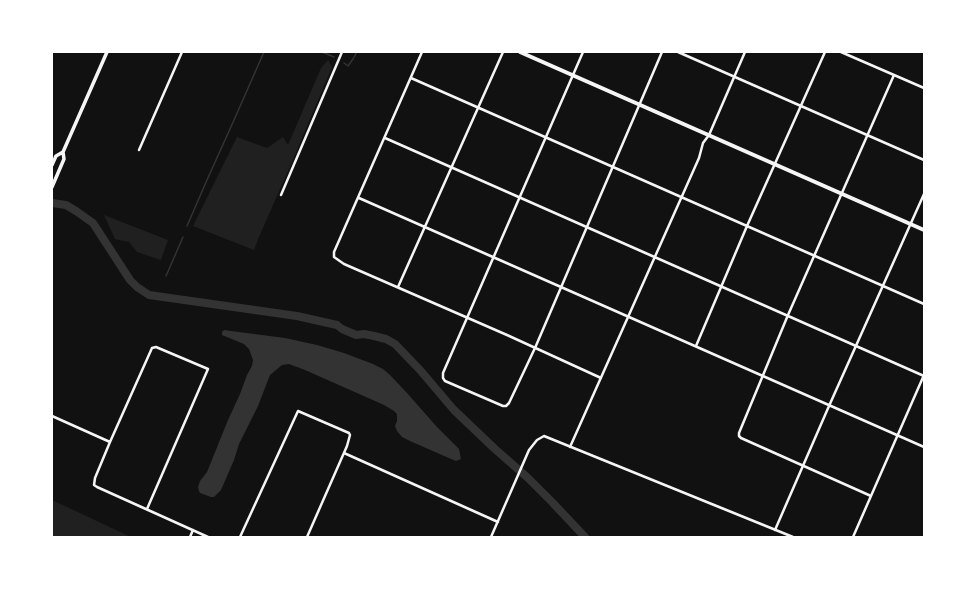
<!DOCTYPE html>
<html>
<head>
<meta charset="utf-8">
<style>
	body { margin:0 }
	#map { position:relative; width:976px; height:589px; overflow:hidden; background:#111; font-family:"Open Sans",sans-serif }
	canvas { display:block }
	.frame { position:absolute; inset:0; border:53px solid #fff; pointer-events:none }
</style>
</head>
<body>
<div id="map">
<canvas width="976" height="589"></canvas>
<div class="frame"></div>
</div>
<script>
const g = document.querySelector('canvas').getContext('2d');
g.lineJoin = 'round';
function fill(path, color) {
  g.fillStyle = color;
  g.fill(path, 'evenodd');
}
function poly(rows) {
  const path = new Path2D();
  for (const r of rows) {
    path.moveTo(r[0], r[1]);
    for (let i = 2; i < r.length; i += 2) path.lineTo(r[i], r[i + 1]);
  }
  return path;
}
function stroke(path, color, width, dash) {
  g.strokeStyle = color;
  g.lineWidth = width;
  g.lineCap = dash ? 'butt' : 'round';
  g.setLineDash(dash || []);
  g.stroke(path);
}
const green = poly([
	[328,60,332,67,292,162,259,237,254,250,193,226,237,137,267,148,283,137,288,145,321,68],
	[104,215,168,240,161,260,137,252,129,242,115,239],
	[52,500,131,537,52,537]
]);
const water = poly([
	[224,330,231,331,285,338,317,345,344,353,373,364,383,369,390,375,407,393,437,427,459,449,461,459,456,461,451,459,410,441,402,437,397,431,395,426,397,421,397,414,394,411,384,405,305,370,289,364,282,365,270,375,258,406,239,444,234,460,221,490,214,497,211,497,200,493,199,491,198,487,200,481,207,472,228,420,240,394,247,375,252,366,253,360,249,349,244,344,222,335,222,332]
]);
const stream = poly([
	[322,52,334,57],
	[344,63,348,66,353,59,357,52],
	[187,226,207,180,234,120,264,52],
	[166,276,183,237],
	[166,296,166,298]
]);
const river = poly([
	[52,203,66,205,76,211,93,223,130,280,137,287,149,295,297,316,337,325,342,329,356,335,364,334,374,336,386,339,395,344,420,370,454,410,495,449,528,478,551,501,585,537]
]);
const minor = poly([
	[422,52,334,252,334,257,344,264,507,335,601,378],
	[583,52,443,373,443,378,445,381,503,406,506,406,509,403,535,348,662,52],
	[678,52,924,160],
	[841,52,924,88],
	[411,78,924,304],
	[385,138,924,376],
	[139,150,182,52],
	[281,195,342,52],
	[359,198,924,447],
	[398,287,503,52],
	[696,346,747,226,825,52],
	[52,416,110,442],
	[570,447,699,158,703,143,709,135,745,52],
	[344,453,498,522],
	[871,496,741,438,739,436,739,433,788,315,894,75],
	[147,509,208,369,156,347,152,348,110,442,95,478,94,485,97,487,208,537],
	[775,530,829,406,924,194],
	[190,537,193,530],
	[240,537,298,411,349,433,350,435,347,446,307,537],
	[491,537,529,450,537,440,544,436,793,537],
	[853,537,924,375]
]);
const secondary = poly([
	[52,165,56,156,63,152,107,52],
	[52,187,64,159,63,152]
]);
const primary = poly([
	[520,52,924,230]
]);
fill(green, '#202020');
fill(water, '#333');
stroke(stream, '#333', 1.5);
stroke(river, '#333', 8);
stroke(minor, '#f5f5f5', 2.5);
stroke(secondary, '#f5f5f5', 3.5);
stroke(primary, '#f5f5f5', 4);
</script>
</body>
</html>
